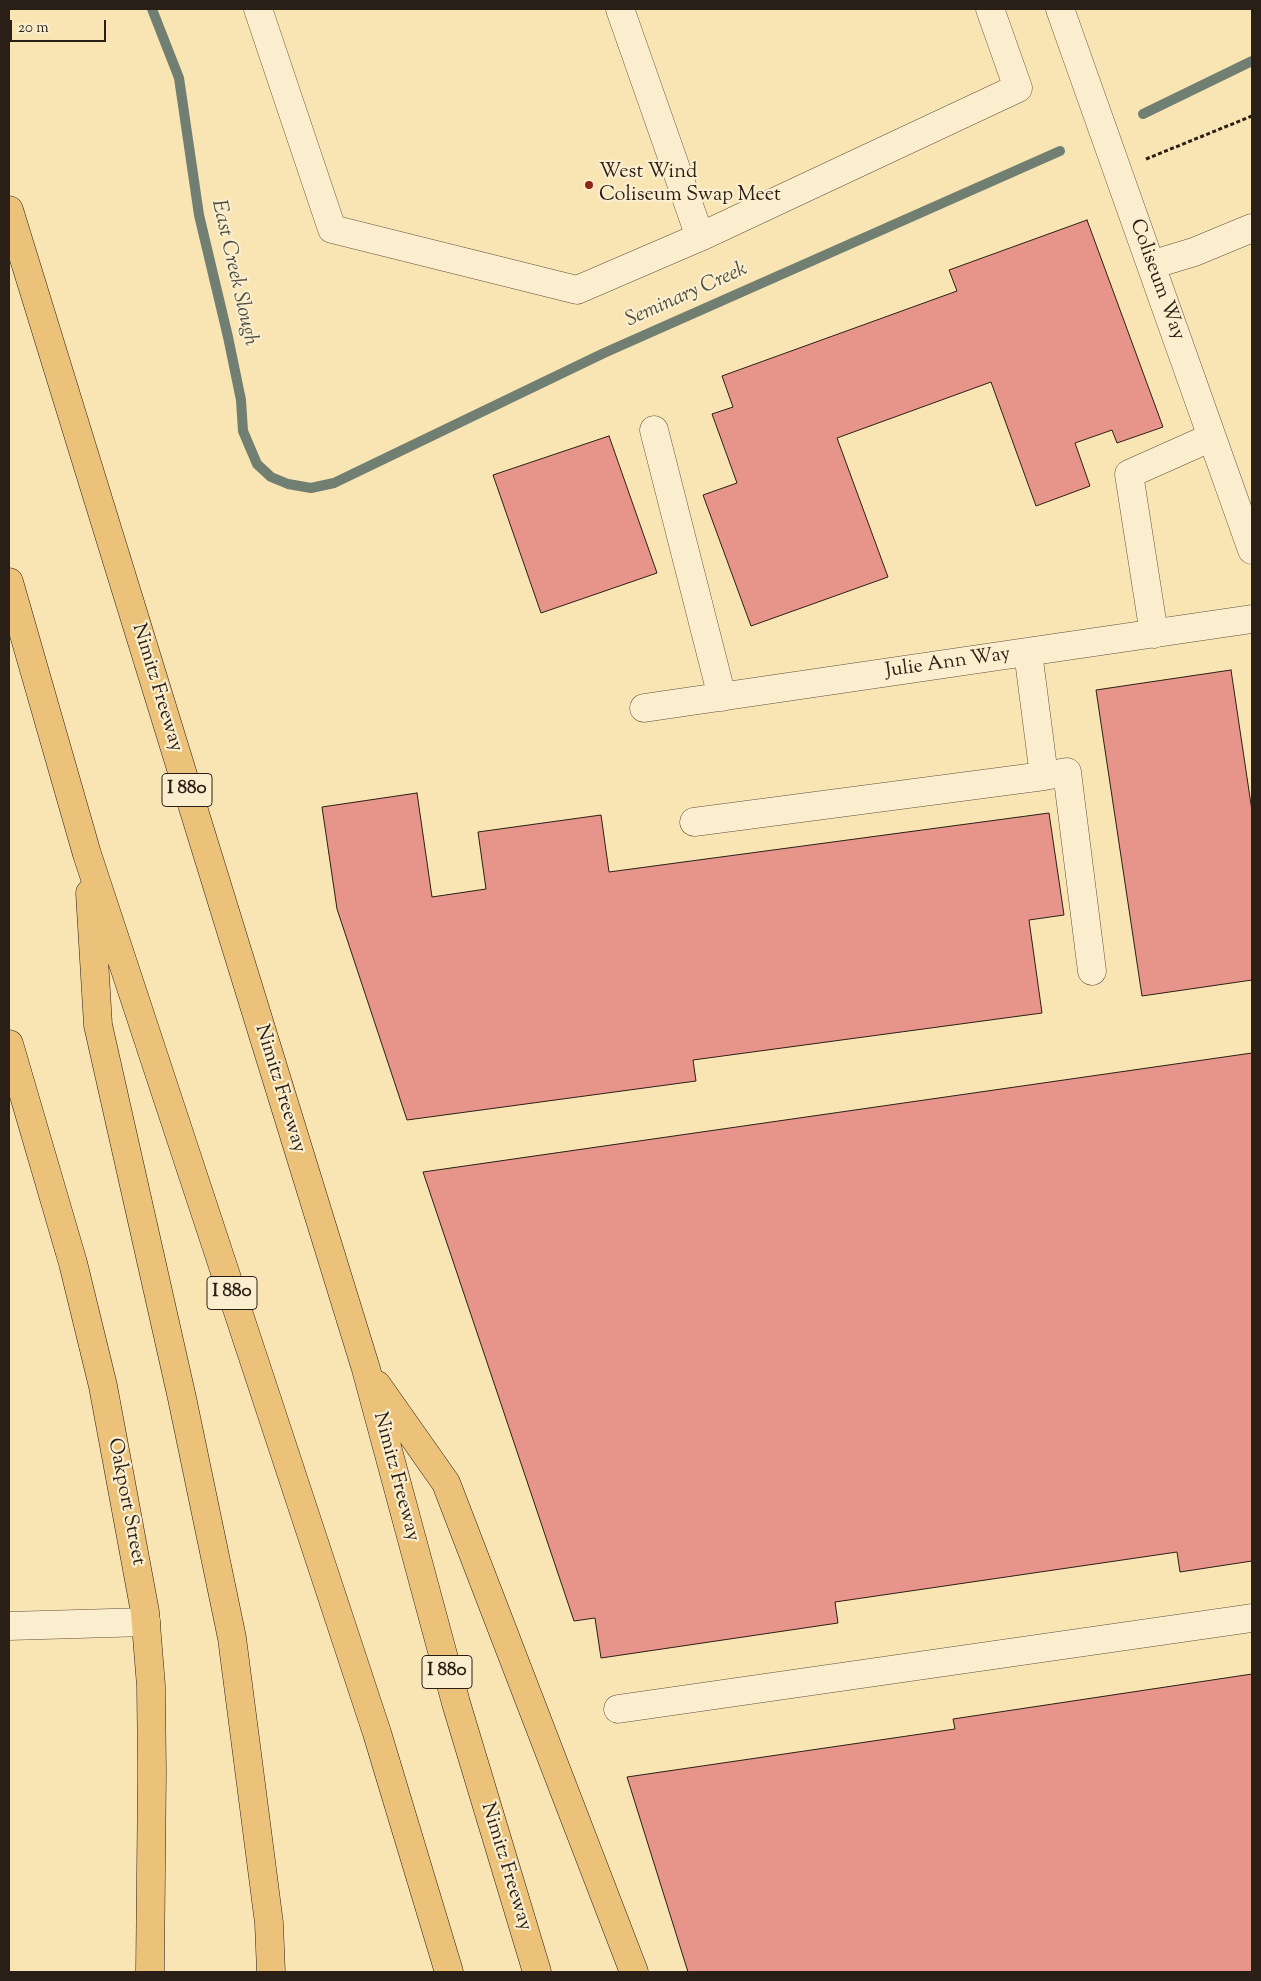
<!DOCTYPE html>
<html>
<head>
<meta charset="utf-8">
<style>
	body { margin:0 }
	#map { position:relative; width:1261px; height:1981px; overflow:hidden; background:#f9e5b3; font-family:"Sorts Mill Goudy",serif }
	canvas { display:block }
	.frame { position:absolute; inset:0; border:10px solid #2a1f16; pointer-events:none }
	.scale { position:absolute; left:10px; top:20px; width:96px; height:22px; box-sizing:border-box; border:2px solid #2a1f16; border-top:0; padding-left:6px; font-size:15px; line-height:18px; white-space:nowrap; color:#2a1f16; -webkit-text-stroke:4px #fbeece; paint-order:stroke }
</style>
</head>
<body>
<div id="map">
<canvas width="1261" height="1981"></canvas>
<div class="frame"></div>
<div class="scale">20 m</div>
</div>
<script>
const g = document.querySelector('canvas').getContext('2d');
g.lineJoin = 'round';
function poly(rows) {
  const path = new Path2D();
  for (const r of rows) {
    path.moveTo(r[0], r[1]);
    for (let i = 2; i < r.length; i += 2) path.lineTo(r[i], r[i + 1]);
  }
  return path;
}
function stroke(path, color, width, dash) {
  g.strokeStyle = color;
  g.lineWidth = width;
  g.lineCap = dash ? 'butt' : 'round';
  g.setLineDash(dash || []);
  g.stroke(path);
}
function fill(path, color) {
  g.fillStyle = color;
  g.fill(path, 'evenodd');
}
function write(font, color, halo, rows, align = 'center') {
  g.font = font + ' "Sorts Mill Goudy",serif';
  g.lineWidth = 4.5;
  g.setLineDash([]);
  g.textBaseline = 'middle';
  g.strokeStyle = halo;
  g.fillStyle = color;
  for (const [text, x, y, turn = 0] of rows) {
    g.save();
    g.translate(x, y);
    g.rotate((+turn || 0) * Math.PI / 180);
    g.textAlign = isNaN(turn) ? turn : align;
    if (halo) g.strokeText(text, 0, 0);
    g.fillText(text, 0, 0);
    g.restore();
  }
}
const stream = poly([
	[152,9,179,78,199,215,228,337,241,400,243,431,257,464,271,477,288,484,311,488,334,483,604,353,1060,151],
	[1143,114,1252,61]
]);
const building = poly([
	[1087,220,1163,427,1117,443,1112,430,1075,443,1090,486,1036,506,991,382,837,438,888,577,751,626,703,495,737,483,712,414,733,407,722,376,957,291,949,270,1087,220],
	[609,436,657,573,541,613,493,475,609,436],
	[1231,670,1252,811,1252,980,1142,996,1096,690,1231,670],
	[417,793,432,897,486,889,478,832,601,815,609,872,1049,813,1064,915,1029,920,1042,1013,693,1060,696,1081,407,1120,337,909,322,807,417,793],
	[1252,1053,1252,1561,1180,1572,1177,1552,835,1602,838,1623,601,1658,595,1618,574,1621,423,1172,1252,1053],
	[1252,1674,1252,1972,688,1972,627,1777,955,1729,953,1719,1252,1674]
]);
const path = poly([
	[1146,159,1252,116]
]);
const minor = poly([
	[258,9,332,229,577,290,700,237,620,9],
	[1060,9,1252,550],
	[700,237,1018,88,990,9],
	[1151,265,1194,252,1252,228],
	[654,430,722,697],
	[1154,634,1129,474,1212,437],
	[1028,652,1044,776,1067,772,1092,971],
	[644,708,1252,619],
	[694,822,1044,776],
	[9,1626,146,1622],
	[618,1709,1252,1618]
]);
const major = poly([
	[9,1044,73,1263,103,1386,145,1612,151,1686,152,1772,150,1972]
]);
const highway = poly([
	[9,210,366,1369,456,1703,537,1972],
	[9,582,87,854,377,1733,449,1972],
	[90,893,98,1025,182,1398,232,1638,269,1923,271,1972],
	[377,1385,446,1483,634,1972]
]);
const markers = [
	[589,185,5,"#8f2418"]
];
const shields = [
	[187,790,50],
	[232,1293,50],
	[447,1672,50]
];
const shieldNames = [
	["I 880",187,790],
	["I 880",232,1293],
	["I 880",447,1672]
];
const poiNames = [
	["West Wind",599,174],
	["Coliseum Swap Meet",599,197]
];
const streetNames = [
	["Coliseum Way",1156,280,70],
	["Julie Ann Way",948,664,-8],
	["Nimitz Freeway",156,688,73],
	["Nimitz Freeway",279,1089,73],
	["Nimitz Freeway",395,1477,75],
	["Oakport Street",125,1502,79],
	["Nimitz Freeway",505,1867,73]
];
const waterNames = [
	["East Creek Slough",233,273,77],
	["Seminary Creek",687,296,-24]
];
stroke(stream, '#707f71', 10);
fill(building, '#e7958a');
stroke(building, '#2a1f16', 1);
stroke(minor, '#5e503d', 29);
stroke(major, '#2a1f16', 29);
stroke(highway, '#2a1f16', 29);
stroke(path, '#2a1f16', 3, [4, 2.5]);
stroke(minor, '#fbeece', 28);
stroke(major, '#ecc27a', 28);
stroke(highway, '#ecc27a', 28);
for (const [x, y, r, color] of markers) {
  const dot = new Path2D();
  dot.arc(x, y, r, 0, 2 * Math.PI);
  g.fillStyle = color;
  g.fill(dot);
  stroke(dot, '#fbeece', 2);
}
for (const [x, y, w] of shields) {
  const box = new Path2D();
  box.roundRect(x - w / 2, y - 16.5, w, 33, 4);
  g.fillStyle = '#fbeece';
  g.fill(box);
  stroke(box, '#2a1f16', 1);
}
write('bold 19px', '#2a1f16', null, shieldNames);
write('20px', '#2a1f16', '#fbeece', poiNames, 'left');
write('20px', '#2a1f16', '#fbeece', streetNames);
write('italic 21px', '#4d4f43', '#fbeece', waterNames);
</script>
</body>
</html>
